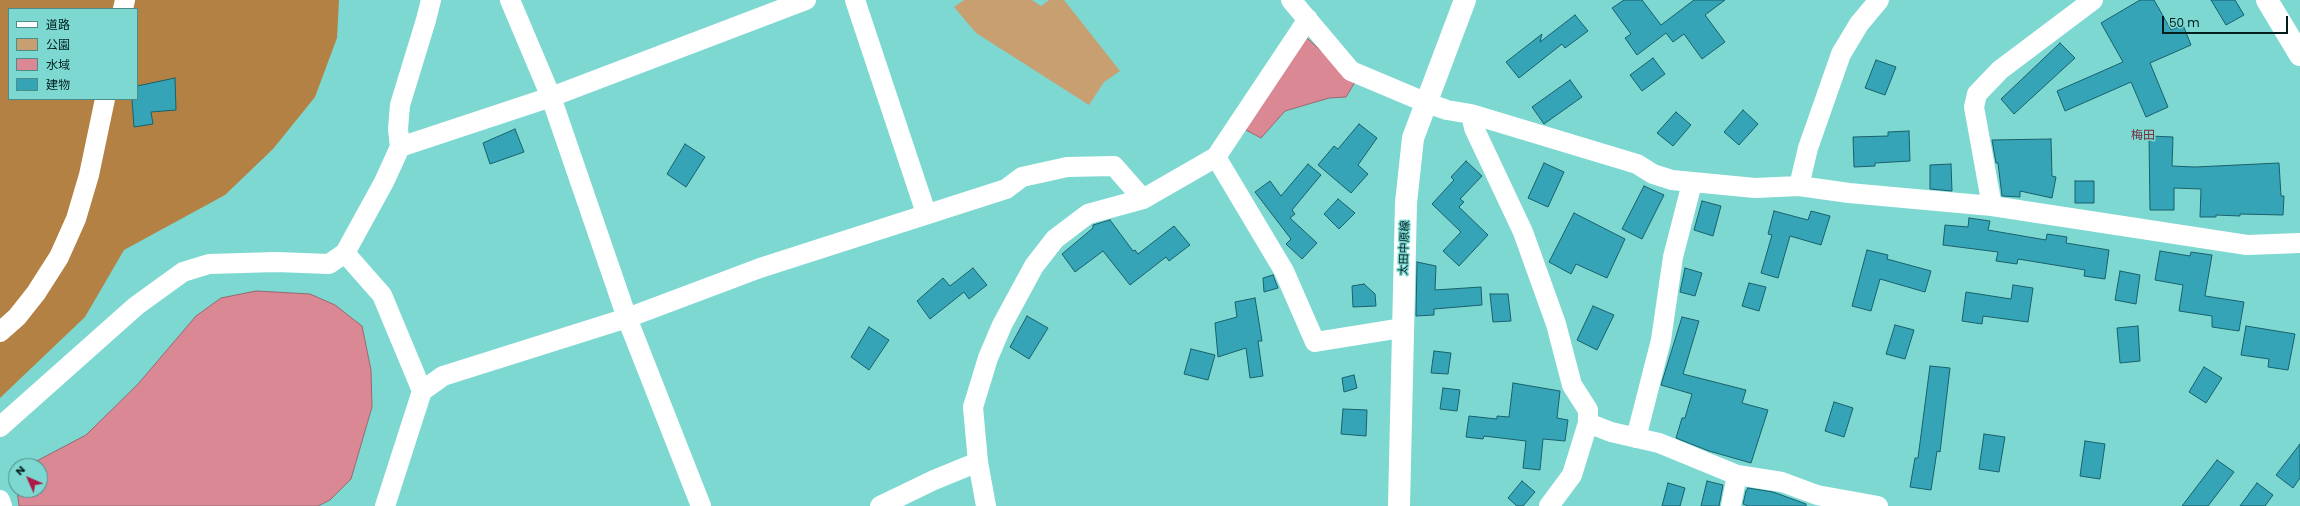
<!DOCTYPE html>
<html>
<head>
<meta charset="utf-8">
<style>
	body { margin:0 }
	#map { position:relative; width:2300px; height:506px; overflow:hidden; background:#7ed8d2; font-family:Poppins,"Noto Sans JP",sans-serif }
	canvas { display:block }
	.legend { position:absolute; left:8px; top:8px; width:130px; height:92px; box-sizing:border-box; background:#7ed8d2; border:1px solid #4c8d89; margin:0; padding:5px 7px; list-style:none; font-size:12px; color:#011d1c }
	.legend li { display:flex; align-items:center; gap:8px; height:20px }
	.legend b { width:20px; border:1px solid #4c8d89 }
	.north { position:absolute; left:8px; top:458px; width:40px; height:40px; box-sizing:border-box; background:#7ed8d2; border:1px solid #4c8d89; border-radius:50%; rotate:315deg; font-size:11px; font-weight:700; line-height:16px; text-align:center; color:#011d1c }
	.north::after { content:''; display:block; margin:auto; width:14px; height:18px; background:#ad1a48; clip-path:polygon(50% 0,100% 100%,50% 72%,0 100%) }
	.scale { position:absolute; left:2162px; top:16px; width:126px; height:18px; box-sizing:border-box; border:2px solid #011d1c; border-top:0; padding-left:5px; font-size:12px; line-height:14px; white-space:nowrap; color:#011d1c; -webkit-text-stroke:3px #7ed8d2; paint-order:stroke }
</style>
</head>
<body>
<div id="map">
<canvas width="2300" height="506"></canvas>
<ul class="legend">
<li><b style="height:5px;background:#fff"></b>道路</li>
<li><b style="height:11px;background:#c89f70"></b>公園</li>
<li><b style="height:11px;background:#d98894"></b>水域</li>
<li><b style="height:11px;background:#35a4b6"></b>建物</li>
</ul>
<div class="north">N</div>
<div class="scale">50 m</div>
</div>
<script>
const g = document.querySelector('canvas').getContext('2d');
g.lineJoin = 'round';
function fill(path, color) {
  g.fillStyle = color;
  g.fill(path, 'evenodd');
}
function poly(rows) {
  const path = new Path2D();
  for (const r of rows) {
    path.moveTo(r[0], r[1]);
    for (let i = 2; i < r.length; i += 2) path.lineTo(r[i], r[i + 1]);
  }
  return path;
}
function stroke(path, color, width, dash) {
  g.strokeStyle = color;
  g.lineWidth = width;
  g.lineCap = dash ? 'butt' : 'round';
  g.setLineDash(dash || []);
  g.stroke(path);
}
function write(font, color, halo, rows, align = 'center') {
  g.font = font + ' Poppins,"Noto Sans JP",sans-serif';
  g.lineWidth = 3;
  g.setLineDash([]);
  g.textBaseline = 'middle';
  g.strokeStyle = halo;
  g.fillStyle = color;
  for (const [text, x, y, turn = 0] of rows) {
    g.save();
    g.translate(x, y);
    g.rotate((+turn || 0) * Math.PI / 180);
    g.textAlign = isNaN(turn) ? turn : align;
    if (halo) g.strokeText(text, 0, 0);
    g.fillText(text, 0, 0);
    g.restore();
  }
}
const green = poly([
	[964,0,1032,0,1041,6,1049,0,1064,0,1120,71,1104,82,1089,105,976,33,954,7]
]);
const forest = poly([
	[0,0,339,0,337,38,315,97,273,149,225,195,124,250,85,317,0,398],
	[9,9,137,9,137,99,9,99]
]);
const water = poly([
	[1306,37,1355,82,1346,97,1329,98,1285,111,1261,138,1244,129,1306,37],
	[256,291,310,294,335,305,362,326,371,370,372,407,351,479,330,500,318,506,19,506,17,490,40,490,40,466,27,466,86,435,138,384,196,316,221,298,256,291]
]);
const building = poly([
	[1624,0,1642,0,1661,25,1694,0,1725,0,1705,15,1725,42,1702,59,1684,34,1673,42,1666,33,1637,55,1625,38,1631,34,1612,8,1624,0],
	[2140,0,2154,0,2171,30,2183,25,2191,45,2150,63,2168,107,2146,117,2131,82,2065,111,2057,91,2123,62,2101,23,2140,0],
	[2211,0,2235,0,2244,15,2226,25,2211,0],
	[1575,15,1588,31,1565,48,1562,44,1519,78,1506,62,1542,34,1540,42,1575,15],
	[2060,43,2075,58,2014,114,2001,99,2060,43],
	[1653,58,1665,74,1642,91,1630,75,1653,58],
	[1876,60,1896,67,1885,95,1865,88,1876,60],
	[175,78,176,110,151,112,153,124,134,127,132,99,137,99,137,86,175,78],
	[1570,80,1582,97,1544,124,1532,107,1570,80],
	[1743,110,1758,124,1739,145,1724,132,1743,110],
	[1676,112,1691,125,1673,146,1657,133,1676,112],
	[1359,124,1377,138,1358,165,1368,174,1351,193,1318,165,1334,146,1338,149,1359,124],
	[515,129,524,152,490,164,483,143,515,129],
	[1909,131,1910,161,1875,163,1875,166,1854,167,1853,137,1888,136,1888,132,1909,131],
	[2149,136,2173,137,2172,166,2195,167,2279,163,2281,196,2284,196,2283,215,2240,214,2240,216,2216,215,2216,217,2200,217,2201,189,2174,188,2174,210,2150,210,2149,136],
	[2051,139,2052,176,2056,177,2052,198,2020,191,2020,197,2002,196,1998,163,1996,163,1992,140,2051,139],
	[685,144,705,157,686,187,667,174,685,144],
	[1466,161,1482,176,1460,199,1464,202,1459,207,1488,235,1459,266,1443,251,1461,232,1432,204,1454,180,1451,177,1466,161],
	[1544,163,1564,172,1548,207,1528,198,1544,163],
	[1308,164,1321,175,1292,210,1295,214,1290,218,1317,243,1302,259,1286,244,1291,239,1255,192,1270,181,1281,196,1308,164],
	[1951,164,1952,191,1930,189,1930,165,1951,164],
	[2075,181,2094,181,2094,203,2075,203,2075,181],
	[1644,186,1664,195,1642,239,1622,229,1644,186],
	[1338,199,1355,213,1339,229,1324,214,1338,199],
	[1702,201,1721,206,1713,236,1694,230,1702,201],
	[1774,211,1808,220,1811,211,1830,216,1821,245,1790,236,1778,278,1761,273,1772,235,1768,234,1774,211],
	[1574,213,1625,239,1607,278,1576,264,1571,274,1549,262,1574,213],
	[1969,218,1990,221,1988,230,2046,240,2047,234,2067,237,2066,243,2109,250,2105,279,2084,276,2085,270,2018,259,2017,264,1996,261,1998,252,1943,245,1945,225,1968,227,1969,218],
	[1110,220,1133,251,1135,250,1138,254,1174,226,1190,245,1169,261,1166,257,1130,285,1103,251,1075,272,1062,254,1093,228,1093,225,1110,220],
	[1867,250,1888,255,1887,259,1931,271,1925,292,1880,279,1871,311,1852,306,1867,250],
	[2160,251,2190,256,2191,252,2212,255,2205,296,2244,302,2239,331,2212,327,2212,316,2179,311,2183,285,2155,280,2160,251],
	[1417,262,1436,266,1435,290,1481,287,1482,305,1434,309,1434,315,1416,316,1417,262],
	[973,268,987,285,969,299,964,292,930,319,917,301,943,278,950,286,973,268],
	[1685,268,1702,273,1695,296,1680,292,1685,268],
	[2120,271,2140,275,2136,304,2115,300,2120,271],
	[1273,275,1278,288,1264,292,1263,278,1273,275],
	[1749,283,1766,287,1759,311,1742,306,1749,283],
	[1364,284,1375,294,1376,306,1353,307,1352,286,1364,284],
	[2013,285,2033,288,2028,322,1983,316,1982,324,1962,321,1966,292,2011,299,2013,285],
	[1490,294,1508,294,1511,321,1493,322,1490,294],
	[1255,298,1262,341,1258,341,1263,376,1250,378,1246,348,1218,357,1215,323,1237,317,1235,302,1255,298],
	[1593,306,1614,315,1597,350,1577,340,1593,306],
	[1027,316,1048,328,1029,359,1010,347,1027,316],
	[1682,317,1699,321,1683,374,1746,390,1742,403,1768,410,1751,463,1709,451,1676,438,1682,418,1685,418,1692,394,1661,385,1682,317],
	[1895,325,1914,330,1905,359,1886,354,1895,325],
	[2138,326,2140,361,2120,363,2117,328,2138,326],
	[2246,326,2295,334,2288,370,2268,367,2269,359,2241,355,2246,326],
	[869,327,889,340,869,370,851,357,869,327],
	[1191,349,1215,355,1208,380,1184,374,1191,349],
	[1434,351,1451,353,1448,374,1431,373,1434,351],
	[1930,366,1950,368,1940,452,1937,451,1931,490,1910,487,1915,458,1918,458,1930,366],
	[2204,367,2222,378,2206,403,2189,392,2204,367],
	[1354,375,1357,388,1344,392,1342,378,1354,375],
	[1513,383,1560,391,1557,418,1568,420,1565,441,1543,439,1540,470,1523,468,1526,441,1484,436,1483,439,1466,437,1469,416,1497,419,1497,416,1509,417,1513,383],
	[1443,388,1460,390,1457,411,1440,409,1443,388],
	[1834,402,1853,408,1844,437,1825,431,1834,402],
	[1343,409,1367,410,1366,436,1341,434,1343,409],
	[1984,434,2005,437,1999,472,1979,469,1984,434],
	[2085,441,2105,444,2100,479,2080,476,2085,441],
	[2300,444,2300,478,2293,488,2276,475,2300,444],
	[2217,460,2234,472,2208,506,2182,506,2217,460],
	[1522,481,1535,492,1523,506,1517,506,1508,498,1522,481],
	[1707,481,1723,485,1719,506,1701,506,1707,481],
	[1668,483,1685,488,1680,506,1662,506,1668,483],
	[2257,483,2273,495,2265,506,2240,506,2257,483],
	[1748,488,1773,492,1806,504,1806,506,1748,506,1743,504,1746,491,1748,488]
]);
const minor = poly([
	[510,0,551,97,627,318,701,506],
	[855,0,926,213],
	[1291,0,1351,71,1427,103,1447,110,1471,114,1637,164,1653,174,1672,180,1755,188,1799,186,1849,193,1992,206,2247,245,2300,243],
	[123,9,125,0],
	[1471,114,1474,128,1523,232,1556,324,1572,385,1588,410,1588,423,1572,475,1549,506],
	[400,147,551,97,806,0],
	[1216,157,1284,271,1315,342,1402,328],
	[1799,186,1808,148,1841,54,1859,24,1879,0],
	[1992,206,1974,107,1977,94,2000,70,2093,0],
	[345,253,382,295,422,391],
	[0,332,17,317,36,293,59,257,76,219,89,175,105,99],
	[1588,423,1611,432,1659,443,1737,475,1782,482,1817,495,1878,506],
	[0,427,136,306,183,272,209,264,276,262,329,264,345,253,384,182,400,147,398,129,400,105,426,20,431,0],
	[1636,438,1661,340,1673,257,1692,183],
	[0,500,2,506],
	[385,506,422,391,443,376,627,318,760,268,1006,189,1022,177,1067,167,1114,166,1143,199],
	[880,506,934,480,978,462],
	[986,506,978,462,973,407,988,358,1002,325,1034,266,1055,239,1088,214,1143,199,1216,157,1308,19],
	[1731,506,1737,475]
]);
const tertiary = poly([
	[2267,0,2300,55]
]);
const secondary = poly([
	[1399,506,1406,203,1413,138,1465,0]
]);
const streetNames = [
	["太田中原線",1405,248,-88]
];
const neighbourhoodNames = [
	["梅田",2143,136]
];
fill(green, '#c89f70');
fill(forest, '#b38143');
fill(water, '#d98894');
stroke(water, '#986870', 1);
fill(building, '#35a4b6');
stroke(building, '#19606b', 1);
stroke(minor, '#fff', 20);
stroke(tertiary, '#fff', 22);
stroke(secondary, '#fff', 22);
write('11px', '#011d1c', '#7ed8d2', streetNames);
write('12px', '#762f3e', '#7ed8d2', neighbourhoodNames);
</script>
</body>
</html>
